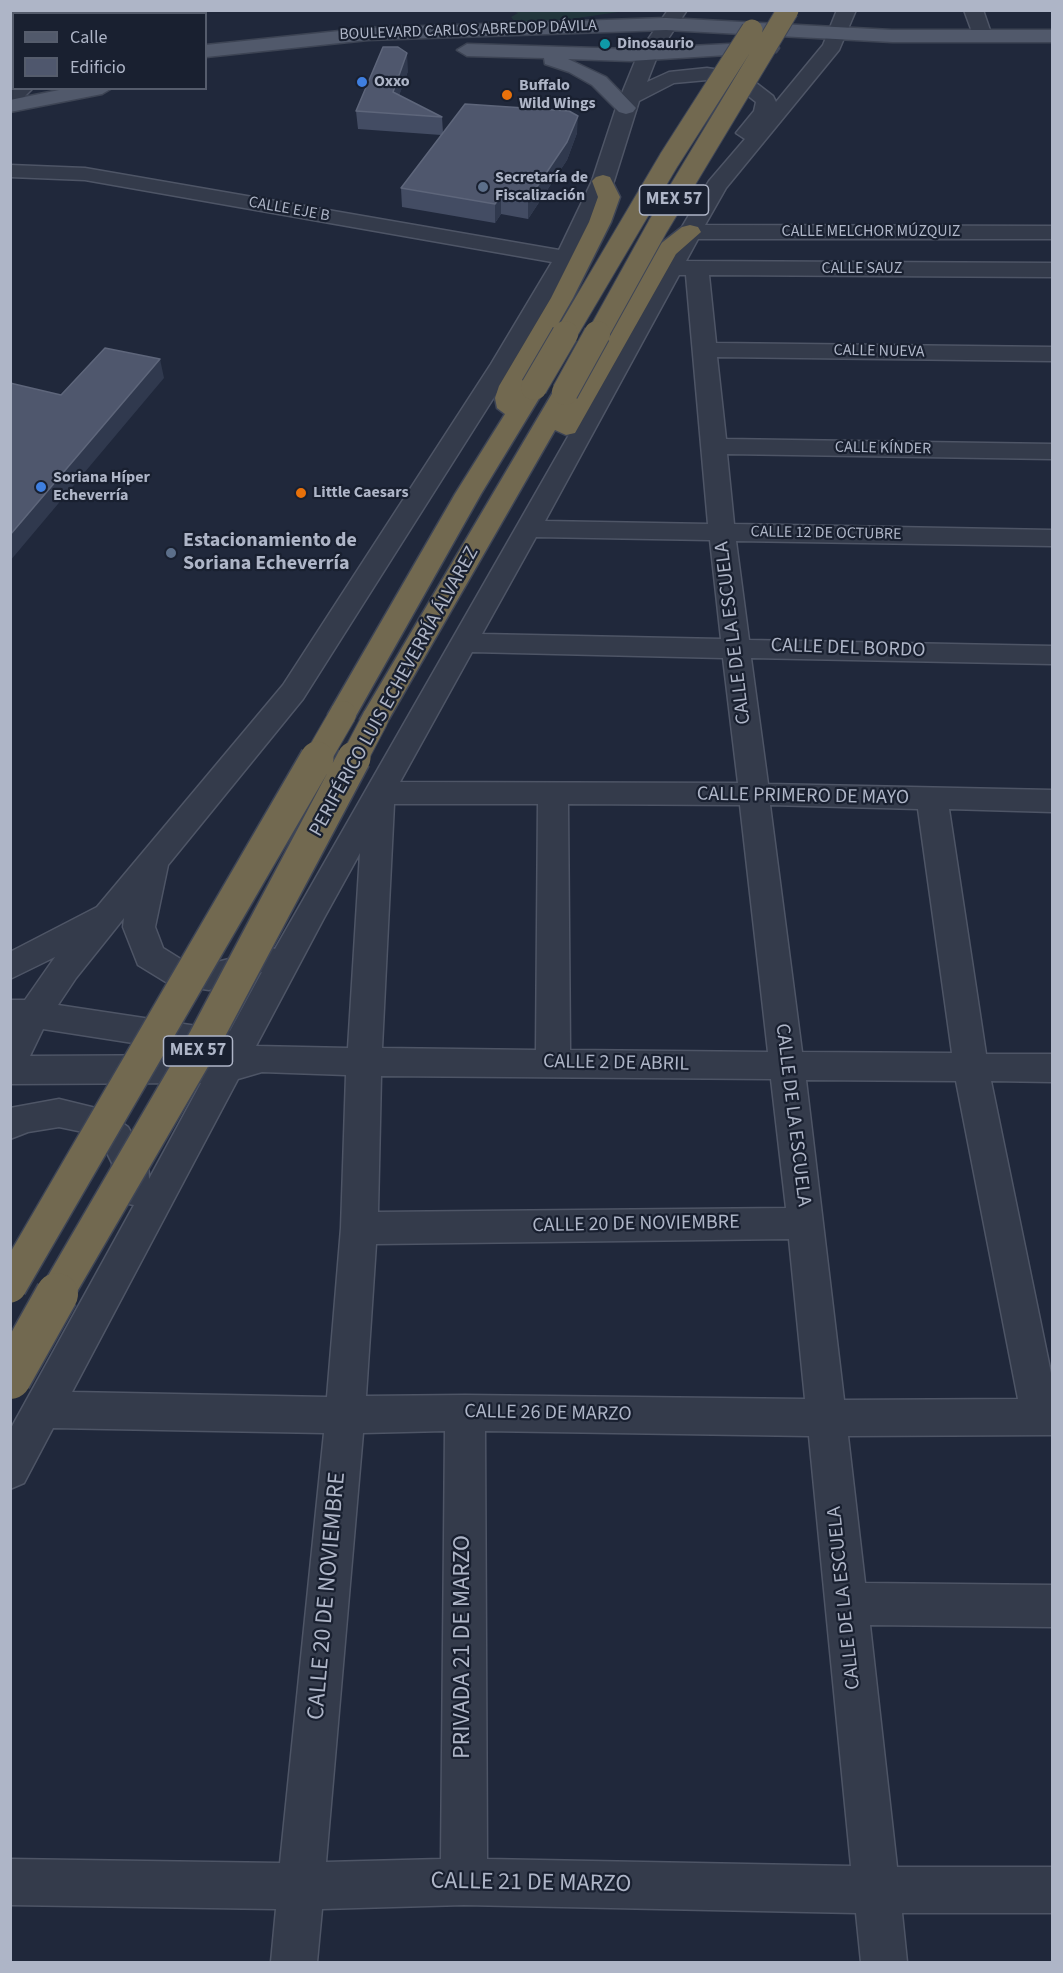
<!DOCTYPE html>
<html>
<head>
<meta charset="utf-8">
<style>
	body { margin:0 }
	#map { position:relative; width:1063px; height:1973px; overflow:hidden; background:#20283b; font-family:"Source Sans 3",sans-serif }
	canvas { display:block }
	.frame { position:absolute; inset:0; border:12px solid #aeb5c7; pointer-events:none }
	.legend { position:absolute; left:12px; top:12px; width:195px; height:78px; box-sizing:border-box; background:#192030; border:2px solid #555c6c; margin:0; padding:8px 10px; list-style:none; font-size:18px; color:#aeb5c7 }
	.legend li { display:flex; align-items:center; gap:12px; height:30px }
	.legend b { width:30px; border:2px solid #555c6c }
</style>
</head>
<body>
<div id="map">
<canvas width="1063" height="1973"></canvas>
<div class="frame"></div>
<ul class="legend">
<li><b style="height:8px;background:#51596b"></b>Calle</li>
<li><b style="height:16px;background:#4f576d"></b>Edificio</li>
</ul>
</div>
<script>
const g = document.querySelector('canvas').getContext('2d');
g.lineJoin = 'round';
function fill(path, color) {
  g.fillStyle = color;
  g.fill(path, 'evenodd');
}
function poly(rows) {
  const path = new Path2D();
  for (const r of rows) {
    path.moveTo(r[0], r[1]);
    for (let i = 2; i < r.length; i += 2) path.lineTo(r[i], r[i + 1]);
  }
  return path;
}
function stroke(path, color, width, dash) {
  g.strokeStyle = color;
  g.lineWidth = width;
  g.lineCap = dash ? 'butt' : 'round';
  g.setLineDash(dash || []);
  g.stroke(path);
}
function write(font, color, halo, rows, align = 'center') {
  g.font = font + ' "Source Sans 3",sans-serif';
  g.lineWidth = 4.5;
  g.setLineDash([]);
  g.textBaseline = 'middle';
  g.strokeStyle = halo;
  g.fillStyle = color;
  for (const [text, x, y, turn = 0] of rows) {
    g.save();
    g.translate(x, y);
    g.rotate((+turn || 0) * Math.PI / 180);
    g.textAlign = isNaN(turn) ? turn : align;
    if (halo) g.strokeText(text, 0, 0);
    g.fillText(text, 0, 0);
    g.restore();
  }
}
const green = poly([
	[11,10,112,10,112,11,108,14,14,14,14,83,11,85],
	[512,11,512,10,625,11,571,19,516,23,511,17,518,13]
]);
const minor = poly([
	[668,10,687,10,658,54,647,82,669,72,707,68,727,71,751,79,773,96,776,102,823,45,837,10,856,10,839,50,726,188,705,225,1052,226,1052,239,698,239,686,261,1052,263,1052,277,709,275,716,343,1052,347,1052,361,717,357,726,439,1052,444,1052,459,727,454,734,524,1052,530,1052,546,736,541,749,640,1052,646,1052,664,751,658,768,784,1052,790,1052,812,949,809,986,1054,1052,1054,1052,1082,991,1081,1052,1378,1052,1435,848,1436,865,1583,1052,1585,1052,1627,870,1625,897,1867,1052,1867,1052,1913,902,1913,907,1962,861,1962,856,1913,464,1905,322,1909,317,1962,271,1962,276,1909,10,1905,10,1859,280,1863,324,1433,53,1428,24,1483,10,1489,10,1430,134,1205,118,1202,113,1191,112,1163,104,1147,83,1132,59,1127,28,1132,10,1139,10,1108,59,1099,104,1110,128,1127,148,1161,149,1179,201,1083,10,1084,10,1000,25,1000,55,957,10,979,10,952,97,907,283,685,491,364,552,262,85,180,10,177,10,165,85,168,559,250,592,181,616,108,638,54,668,10],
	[707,80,737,87,756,102,754,111,736,133,745,139,709,181,679,232,590,398,275,949,263,945,233,958,209,964,187,963,163,948,155,927,168,865,303,699,515,364,592,232,614,181,639,101,674,83,707,80],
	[679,275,686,275,708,524,545,521,679,275],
	[536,537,710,540,721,639,482,634,536,537],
	[472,652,723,658,738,783,400,782,472,652],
	[394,804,538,804,536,1050,382,1048,394,804],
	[568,804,740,805,768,1052,570,1050,568,804],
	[770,805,918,809,952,1053,802,1052,770,805],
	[360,853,348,1048,256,1046,324,918,360,853],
	[124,918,123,927,138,965,169,984,209,990,262,972,230,1031,58,1005,76,978,124,918],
	[43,1029,210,1055,30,1056,43,1029],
	[262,1072,346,1075,341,1228,327,1397,72,1392,238,1079,262,1072],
	[381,1076,771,1079,786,1208,378,1212,381,1076],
	[806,1080,956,1081,1018,1399,844,1400,806,1080],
	[789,1239,805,1399,465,1395,366,1396,376,1244,789,1239],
	[445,1431,441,1859,326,1862,363,1433,445,1431],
	[485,1431,809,1436,851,1866,487,1859,485,1431],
	[964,10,983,10,992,36,989,40,975,40,964,10],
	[14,86,14,88,33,88,17,104,10,106,10,89,14,86]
]);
const major = poly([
	[666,18,892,30,1052,30,1052,42,892,42,666,30,368,40,206,57,206,45,368,28,666,18],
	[769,42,776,44,779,48,776,52,630,61,568,59,606,77,636,108,633,112,626,114,619,112,592,85,569,72,545,64,544,58,467,56,457,50,467,44,630,49,769,42],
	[69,88,112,88,102,94,10,112,10,100,69,88]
]);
const highway = poly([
	[603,175,610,177,620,197,611,222,573,298,525,382,534,380,543,382,546,387,481,494,353,721,343,724,333,721,328,714,455,494,505,414,497,408,495,398,499,386,551,298,589,222,598,197,592,181,596,177,603,175],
	[690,225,698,227,701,232,676,254,575,433,566,435,555,430,385,726,375,729,365,726,360,719,553,392,556,387,565,385,576,390,659,245,682,227,690,225]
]);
const highwayBridgeFar3 = poly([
	[565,336,669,160,752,30],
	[597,336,658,226,788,10]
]);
const highwayBridgeFar2 = poly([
	[534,387,565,334],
	[565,392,597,334],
	[317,759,343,714],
	[354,759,375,719]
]);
const highwayBridgeFar1 = poly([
	[10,1286,317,758],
	[56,1295,205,1039,354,758]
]);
const highwayBridge = poly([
	[10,1378,57,1294]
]);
const wall = poly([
	[408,71,399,95,442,117,443,133,577,133,567,160,528,219,501,214,495,223,402,207,401,188,441,135,358,129,356,111]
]);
const shadedWall = poly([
	[407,53,408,71,394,110,393,92],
	[578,116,577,133,567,160,528,219,528,200],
	[501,196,501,214,495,223,495,204],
	[160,359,164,378,10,561,10,535]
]);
const building = poly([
	[135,10,193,10,193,14,136,14,135,10],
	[383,47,398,47,407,53,393,92,442,117,356,111,383,47],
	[465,104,569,111,578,116,567,142,528,200,501,196,495,204,401,188,465,104],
	[105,348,160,359,10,535,10,383,61,395,105,348]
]);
const markers = [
	[605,44,6,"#0f9aa8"],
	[362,82,6,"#3f7fe0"],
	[507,95,6,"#e8710a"],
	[483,187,6,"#5c6f8a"],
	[41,487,6,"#3f7fe0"],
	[301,493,6,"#e8710a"],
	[171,553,6,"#5c6f8a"]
];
const farStreetnames = [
	["BOULEVARD CARLOS ABREDOP DÁVILA",468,31,-2],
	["CALLE EJE B",289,210,10],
	["CALLE MELCHOR MÚZQUIZ",871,232],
	["CALLE SAUZ",862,269],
	["CALLE NUEVA",879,352,1],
	["CALLE KÍNDER",883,449,1],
	["CALLE 12 DE OCTUBRE",826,534,1]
];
const farPoinames = [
	["Dinosaurio",617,44],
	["Oxxo",374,82],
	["Buffalo",519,86],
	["Wild Wings",519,104],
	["Secretaría de",495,178],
	["Fiscalización",495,196],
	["Soriana Híper",53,478],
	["Echeverría",53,496],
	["Little Caesars",313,493]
];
const shields = [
	[674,200,69],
	[198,1051,69]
];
const shieldNames = [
	["MEX 57",674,200],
	["MEX 57",198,1051]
];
const poiNames = [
	["Estacionamiento de",183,542],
	["Soriana Echeverría",183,565]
];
const streetNames = [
	["CALLE DE LA ESCUELA",734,633,-97],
	["CALLE DEL BORDO",848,649,2],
	["PERIFÉRICO LUIS ECHEVERRÍA ÁLVAREZ",395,692,-61],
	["CALLE PRIMERO DE MAYO",803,797,1],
	["CALLE 2 DE ABRIL",616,1064,1],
	["CALLE DE LA ESCUELA",792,1115,83],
	["CALLE 20 DE NOVIEMBRE",636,1225,-1],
	["CALLE 26 DE MARZO",548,1414,1],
	["CALLE DE LA ESCUELA",845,1598,-96]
];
const nearStreetnames = [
	["CALLE 20 DE NOVIEMBRE",328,1596,-85],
	["PRIVADA 21 DE MARZO",464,1647,-90],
	["CALLE 21 DE MARZO",531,1884,1]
];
fill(green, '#22363c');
stroke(minor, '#4e5566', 3);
stroke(major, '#3d4454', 3);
stroke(highway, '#3e4556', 3);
fill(minor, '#343b4b');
fill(major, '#51596b');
fill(highway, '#726950');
stroke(highwayBridgeFar3, '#3e4556', 23, []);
stroke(highwayBridgeFar2, '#3e4556', 28, []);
stroke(highwayBridgeFar1, '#3e4556', 36, []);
stroke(highwayBridge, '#3e4556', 45, []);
stroke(highwayBridgeFar3, '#726950', 21);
stroke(highwayBridgeFar2, '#726950', 26);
stroke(highwayBridgeFar1, '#726950', 33);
stroke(highwayBridge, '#726950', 42);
fill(wall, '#434c63');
fill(shadedWall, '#30394e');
fill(building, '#4f576d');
stroke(building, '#5e667b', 1.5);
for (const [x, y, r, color] of markers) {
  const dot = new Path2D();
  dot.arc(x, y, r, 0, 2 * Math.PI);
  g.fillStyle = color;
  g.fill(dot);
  stroke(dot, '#192030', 2);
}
write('16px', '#aeb5c7', '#192030', farStreetnames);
write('bold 16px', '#aeb5c7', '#192030', farPoinames, 'left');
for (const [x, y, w] of shields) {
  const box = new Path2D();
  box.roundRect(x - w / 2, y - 15, w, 30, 4.5);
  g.fillStyle = '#192030';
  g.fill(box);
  stroke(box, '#aeb5c7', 1.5);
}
write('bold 18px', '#aeb5c7', null, shieldNames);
write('bold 20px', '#aeb5c7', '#192030', poiNames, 'left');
write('20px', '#aeb5c7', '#192030', streetNames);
write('24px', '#aeb5c7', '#192030', nearStreetnames);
</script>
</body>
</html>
